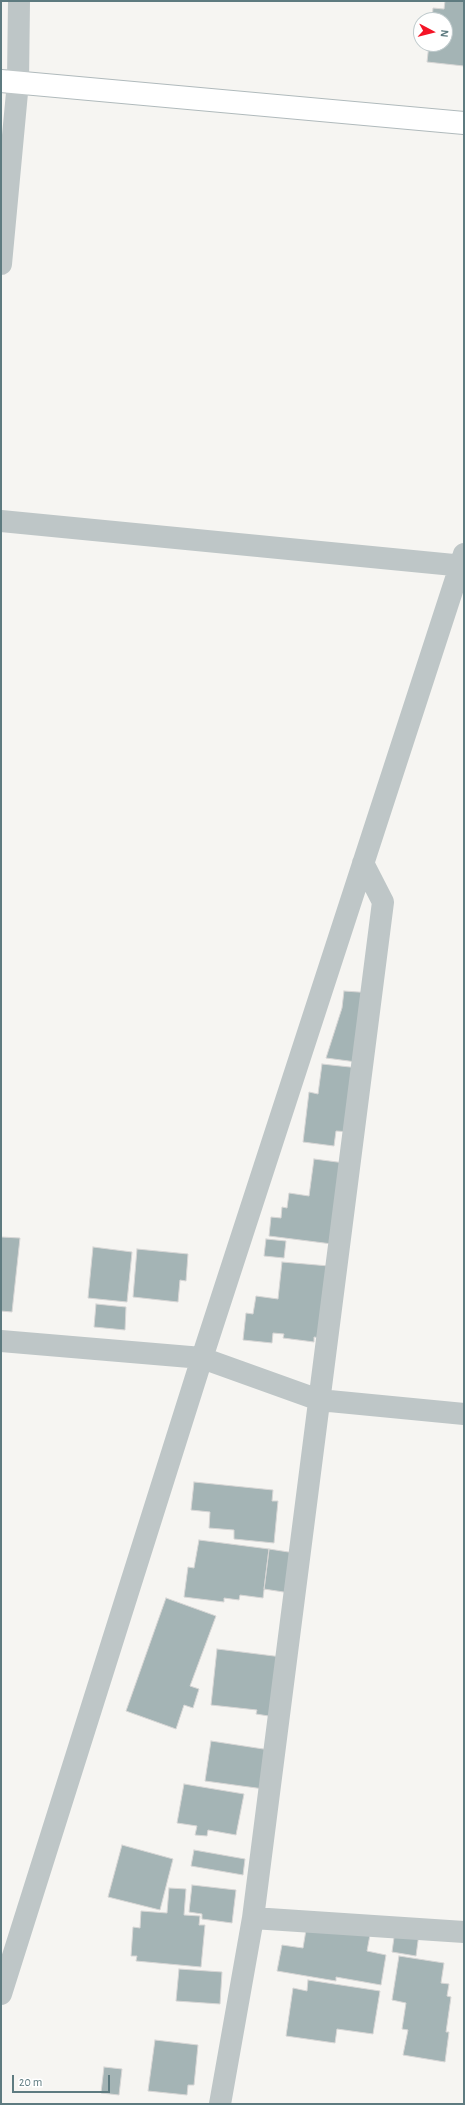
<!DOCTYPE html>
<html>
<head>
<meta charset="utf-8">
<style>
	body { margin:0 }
	#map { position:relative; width:465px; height:2105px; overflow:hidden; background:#f6f5f2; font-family:"Alegreya Sans",sans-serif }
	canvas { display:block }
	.frame { position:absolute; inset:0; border:2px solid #5e7b80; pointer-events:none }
	.north { position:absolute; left:413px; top:12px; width:40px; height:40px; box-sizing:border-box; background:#fff; border:1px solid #bfcacc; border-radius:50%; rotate:97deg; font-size:11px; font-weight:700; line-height:16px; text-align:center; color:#5e7b80 }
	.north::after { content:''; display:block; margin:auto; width:14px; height:18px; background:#f41426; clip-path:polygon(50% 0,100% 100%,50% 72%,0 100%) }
	.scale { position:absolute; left:12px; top:2075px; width:98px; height:18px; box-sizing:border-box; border:2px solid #5e7b80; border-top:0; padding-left:5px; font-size:12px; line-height:14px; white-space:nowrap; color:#5e7b80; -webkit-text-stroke:3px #fff; paint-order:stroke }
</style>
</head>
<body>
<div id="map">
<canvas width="465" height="2105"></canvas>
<div class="frame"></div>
<div class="north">N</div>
<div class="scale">20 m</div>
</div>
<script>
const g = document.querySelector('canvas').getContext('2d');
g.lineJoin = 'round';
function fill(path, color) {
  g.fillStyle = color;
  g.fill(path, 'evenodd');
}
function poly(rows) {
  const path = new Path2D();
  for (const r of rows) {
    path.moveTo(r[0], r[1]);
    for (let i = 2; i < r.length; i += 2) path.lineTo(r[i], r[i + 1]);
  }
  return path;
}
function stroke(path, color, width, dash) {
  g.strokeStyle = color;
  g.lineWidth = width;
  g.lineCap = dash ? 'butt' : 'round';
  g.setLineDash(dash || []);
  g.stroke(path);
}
const building = poly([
	[445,1,464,1,464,66,427,62,429,44,445,44,445,20,432,20,433,8,444,9,445,1],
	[344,991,373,993,364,1063,326,1058,342,1008,344,991],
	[322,1064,359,1068,352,1132,336,1131,334,1146,303,1142,309,1092,318,1094,322,1064],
	[314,1159,345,1163,340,1245,269,1236,271,1217,281,1218,282,1207,287,1208,289,1193,309,1196,314,1159],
	[1,1237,20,1238,12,1312,1,1311,1,1237],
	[266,1239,286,1241,284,1258,264,1256,266,1239],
	[93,1247,132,1252,127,1302,88,1298,93,1247],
	[137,1249,188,1254,186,1281,180,1280,178,1302,133,1297,137,1249],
	[282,1262,329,1266,327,1339,314,1337,314,1342,283,1338,284,1334,273,1333,272,1343,243,1340,246,1313,253,1314,256,1296,278,1299,282,1262],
	[96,1304,126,1307,125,1330,94,1327,96,1304],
	[194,1482,273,1490,272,1501,278,1501,274,1543,234,1539,234,1530,209,1528,210,1512,191,1510,194,1482],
	[199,1540,269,1549,263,1598,240,1595,239,1600,224,1598,224,1602,184,1597,188,1567,194,1568,199,1540],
	[269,1549,295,1553,290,1593,264,1589,269,1549],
	[166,1598,216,1616,190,1686,199,1689,193,1708,184,1705,176,1729,126,1711,166,1598],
	[217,1649,282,1657,275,1717,256,1714,257,1710,211,1705,217,1649],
	[211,1741,270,1750,264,1789,205,1781,211,1741],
	[184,1784,244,1794,236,1835,208,1830,207,1836,195,1835,197,1826,177,1823,184,1784],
	[122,1845,173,1859,160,1910,108,1897,122,1845],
	[194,1850,245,1859,243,1875,191,1866,194,1850],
	[192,1885,236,1890,232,1923,202,1919,202,1914,189,1912,192,1885],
	[169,1888,186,1889,184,1915,200,1916,199,1925,205,1925,201,1967,136,1961,137,1956,131,1956,133,1927,140,1928,141,1911,167,1913,169,1888],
	[308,1918,372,1924,367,1951,386,1955,381,1985,336,1977,336,1981,277,1971,282,1945,303,1948,308,1918],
	[396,1923,420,1926,416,1956,392,1952,396,1923],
	[399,1956,444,1963,441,1983,449,1984,447,1996,451,1997,446,2032,449,2032,445,2062,403,2055,408,2030,402,2029,406,2003,392,2000,399,1956],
	[179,1969,222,1972,220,2004,176,2001,179,1969],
	[308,1980,380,1991,373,2034,337,2029,335,2043,286,2036,293,1988,307,1991,308,1980],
	[155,2040,198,2045,194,2085,188,2085,187,2095,148,2091,155,2040],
	[104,2067,122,2069,119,2095,101,2093,104,2067]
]);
const street = poly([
	[1,264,18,82,19,1],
	[1,521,464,566],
	[1,1341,202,1358,319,1400,464,1414],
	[253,1918,464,1932],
	[1,1994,202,1358,464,554],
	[220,2104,253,1918,383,902,363,863]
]);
const secondary = poly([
	[1,81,464,123]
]);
fill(building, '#a4b4b5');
stroke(building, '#d7d6d5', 1);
stroke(secondary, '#b0babc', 24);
stroke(street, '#bec6c7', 22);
stroke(secondary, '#fff', 22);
</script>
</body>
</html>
